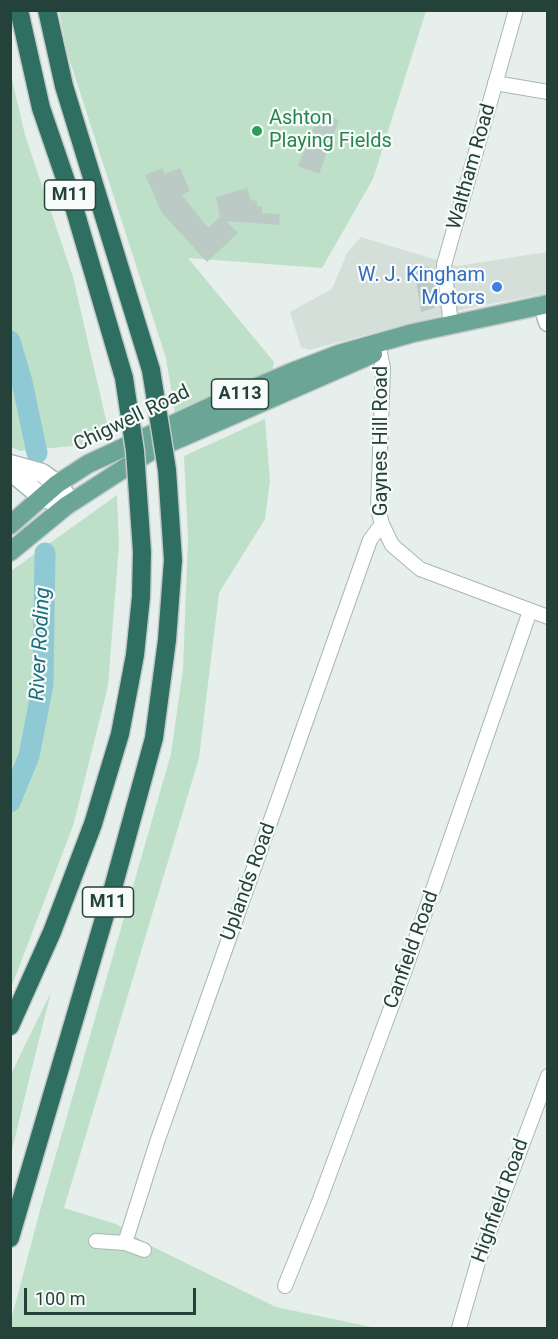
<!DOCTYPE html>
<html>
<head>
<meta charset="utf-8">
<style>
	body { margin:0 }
	#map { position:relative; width:558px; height:1339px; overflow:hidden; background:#e6efeb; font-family:Roboto,sans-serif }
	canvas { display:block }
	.frame { position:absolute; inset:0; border:12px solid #24423a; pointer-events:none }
	.scale { position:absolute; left:24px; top:1288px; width:172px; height:27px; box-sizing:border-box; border:3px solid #24423a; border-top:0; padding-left:8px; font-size:18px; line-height:21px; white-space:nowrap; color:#24423a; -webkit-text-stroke:4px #f7fbf9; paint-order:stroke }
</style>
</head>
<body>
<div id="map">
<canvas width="558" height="1339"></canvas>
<div class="frame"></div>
<div class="scale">100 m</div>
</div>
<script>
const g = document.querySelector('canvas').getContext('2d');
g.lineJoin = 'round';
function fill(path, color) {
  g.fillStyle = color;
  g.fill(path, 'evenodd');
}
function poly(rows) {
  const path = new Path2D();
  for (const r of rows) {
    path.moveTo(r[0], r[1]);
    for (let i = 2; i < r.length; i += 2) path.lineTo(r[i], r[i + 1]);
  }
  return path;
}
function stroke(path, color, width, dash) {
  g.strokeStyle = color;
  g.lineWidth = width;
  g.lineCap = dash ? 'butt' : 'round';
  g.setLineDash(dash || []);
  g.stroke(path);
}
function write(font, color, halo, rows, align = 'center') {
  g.font = font + ' Roboto,sans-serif';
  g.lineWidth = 4.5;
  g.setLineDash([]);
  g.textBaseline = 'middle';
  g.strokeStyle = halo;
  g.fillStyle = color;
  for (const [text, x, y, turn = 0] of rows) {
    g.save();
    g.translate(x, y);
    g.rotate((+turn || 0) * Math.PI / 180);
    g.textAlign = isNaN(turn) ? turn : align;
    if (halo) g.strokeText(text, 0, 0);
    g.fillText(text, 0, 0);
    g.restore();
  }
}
const built = poly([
	[361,237,457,266,547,252,547,293,465,309,309,350,301,347,290,312,332,289,347,253]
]);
const green = poly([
	[59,11,426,11,373,179,322,268,188,258,274,362,272,372,175,413,166,358,67,52],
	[11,75,25,135,73,277,110,437,84,445,20,451,11,447],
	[265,419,270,481,265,519,219,593,199,758,64,1208,116,1224,149,1245,276,1307,376,1328,11,1328,11,1320,42,1203,171,754,183,669,188,539,184,456],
	[117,495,119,545,108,686,73,826,11,988,11,571],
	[51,992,31,1072,11,1154,11,1074]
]);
const river = poly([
	[10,341,22,382,37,453],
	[10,802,29,756,43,684,45,553]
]);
const building = poly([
	[319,112,339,120,319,174,298,166],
	[162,168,165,174,180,168,190,191,182,195,208,228,220,217,216,197,247,188,251,200,257,201,257,206,262,207,262,213,280,214,279,225,226,221,238,233,207,262,162,213,145,175],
	[421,266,430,267,436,274,437,302,434,308,421,312,415,273]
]);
const street = poly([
	[495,83,548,92],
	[451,325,444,265,516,10],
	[378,343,383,368,378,509,382,524,392,545,420,569,548,617],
	[96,1241,125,1243,144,1250],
	[125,1243,157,1142,370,540,382,524],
	[285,1286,319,1202,405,970,530,611],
	[459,1328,478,1262,548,1076]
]);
const secondary = poly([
	[543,305,548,322],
	[10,464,42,473,57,484,65,494,66,506,42,497,10,471]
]);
const primary = poly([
	[10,525,57,484,88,464,214,405,292,372,339,354,413,333,548,304],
	[10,552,66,506,151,451,373,354]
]);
const highway = poly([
	[19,10,41,108,69,190,124,378],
	[47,10,64,86,151,370],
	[10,1026,52,932,93,824,120,734,135,655,141,597,142,552],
	[10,1238,113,888,154,738,167,640,173,560]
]);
const highwayBridge = poly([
	[151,370,167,470,173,560],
	[124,378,135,451,142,552]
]);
const markers = [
	[257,131,6,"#2e9e5b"],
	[497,287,6,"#3f7fe0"]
];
const shields = [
	[70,195,51],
	[240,394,57],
	[108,902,51]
];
const shieldNames = [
	["M11",70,195],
	["A113",240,394],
	["M11",108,902]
];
const leisureNames = [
	["Ashton",269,119],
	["Playing Fields",269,142]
];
const streetNames = [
	["Waltham Road",472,167,-74],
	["Chigwell Road",132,419,-26],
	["Gaynes Hill Road",382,441,-90],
	["Uplands Road",249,882,-70],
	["Canfield Road",412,950,-70],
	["Highfield Road",501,1201,-70]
];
const shopNames = [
	["W. J. Kingham",485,276],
	["Motors",485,299]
];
const waterNames = [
	["River Roding",41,644,-87]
];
fill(built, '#d4dfda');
fill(green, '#bfe0c8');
stroke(river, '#8ec9d4', 21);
fill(building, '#bbcac4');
stroke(street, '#a8b8b2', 16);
stroke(secondary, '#a4bbb3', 21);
stroke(primary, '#c2cac8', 21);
stroke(highway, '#c2cac8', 21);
stroke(street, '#fff', 14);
stroke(secondary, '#fff', 18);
stroke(primary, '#6aa596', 18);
stroke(highway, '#2f6f62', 18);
stroke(highwayBridge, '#c2cac8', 21, []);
stroke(highwayBridge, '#2f6f62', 18);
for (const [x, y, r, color] of markers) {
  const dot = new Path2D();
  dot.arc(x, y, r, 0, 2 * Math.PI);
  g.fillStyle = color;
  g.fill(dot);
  stroke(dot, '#f7fbf9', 2);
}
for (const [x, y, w] of shields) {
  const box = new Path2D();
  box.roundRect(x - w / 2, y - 15, w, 30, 4.5);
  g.fillStyle = '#f7fbf9';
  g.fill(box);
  stroke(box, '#24423a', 1.5);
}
write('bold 18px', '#24423a', null, shieldNames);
write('20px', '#27864d', '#f7fbf9', leisureNames, 'left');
write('20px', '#24423a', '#f7fbf9', streetNames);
write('20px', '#366cbe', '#f7fbf9', shopNames, 'right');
write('italic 21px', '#1c6f80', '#f7fbf9', waterNames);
</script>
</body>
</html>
